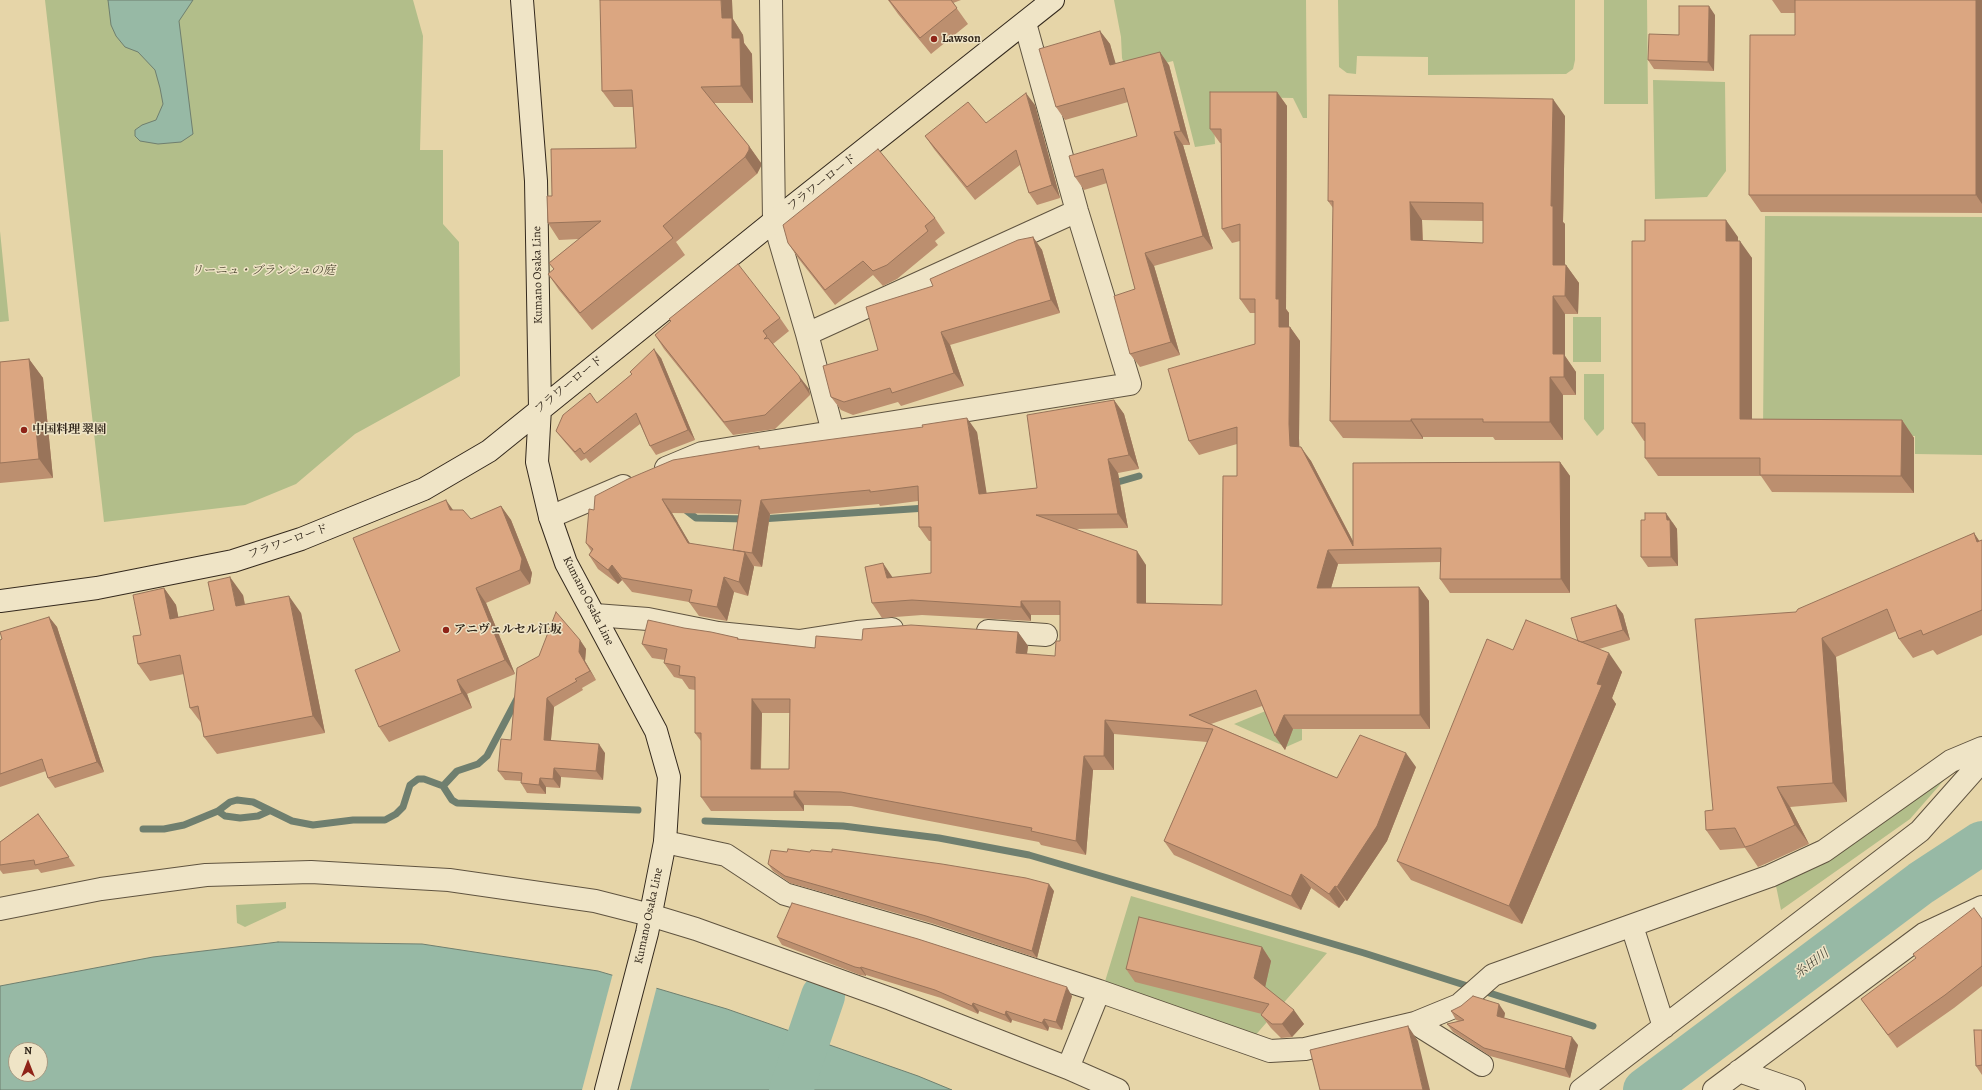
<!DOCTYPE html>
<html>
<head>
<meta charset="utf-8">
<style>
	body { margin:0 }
	#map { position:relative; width:1982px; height:1090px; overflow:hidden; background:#e6d5a8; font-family:Alegreya,serif }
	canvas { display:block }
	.north { position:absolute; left:8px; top:1042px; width:40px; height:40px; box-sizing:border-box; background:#efe4c6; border:1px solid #a49982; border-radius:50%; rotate:0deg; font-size:11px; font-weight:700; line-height:16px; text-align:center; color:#34291d }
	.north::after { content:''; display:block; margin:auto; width:14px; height:18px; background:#8f2418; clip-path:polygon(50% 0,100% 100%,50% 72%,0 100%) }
</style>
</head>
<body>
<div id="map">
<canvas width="1982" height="1090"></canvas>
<div class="north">N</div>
</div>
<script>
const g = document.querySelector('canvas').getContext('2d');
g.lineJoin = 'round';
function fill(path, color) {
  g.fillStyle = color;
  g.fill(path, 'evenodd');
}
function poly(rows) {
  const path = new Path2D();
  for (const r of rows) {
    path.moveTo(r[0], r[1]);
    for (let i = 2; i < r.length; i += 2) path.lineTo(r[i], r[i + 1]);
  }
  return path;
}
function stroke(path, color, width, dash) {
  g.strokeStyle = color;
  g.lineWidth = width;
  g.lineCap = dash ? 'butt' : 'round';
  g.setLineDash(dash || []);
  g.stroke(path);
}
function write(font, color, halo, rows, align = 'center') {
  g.font = font + ' Alegreya,"Noto Serif JP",serif';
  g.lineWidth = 3;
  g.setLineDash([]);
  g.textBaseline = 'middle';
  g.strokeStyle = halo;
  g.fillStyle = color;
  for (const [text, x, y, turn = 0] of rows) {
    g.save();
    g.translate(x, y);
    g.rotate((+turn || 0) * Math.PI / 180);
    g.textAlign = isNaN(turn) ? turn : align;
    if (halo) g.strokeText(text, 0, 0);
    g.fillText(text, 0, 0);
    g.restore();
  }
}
const green = poly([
	[45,0,413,0,423,36,420,150,443,150,443,224,459,242,460,376,355,434,296,484,245,505,104,522],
	[1114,0,1306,0,1307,118,1303,118,1293,98,1232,97,1214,122,1215,144,1195,147,1173,61,1127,73,1122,58,1121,37],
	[1338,0,1575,0,1575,60,1573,69,1566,74,1428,75,1428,57,1357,56,1356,74,1347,73,1339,67],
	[1604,0,1647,0,1648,104,1604,104],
	[1653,80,1725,82,1726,171,1707,197,1655,199],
	[1765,216,1982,217,1982,455,1915,454,1915,436,1802,434,1763,429],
	[0,231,9,321,0,322],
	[1573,317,1601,317,1601,362,1573,362],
	[1584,374,1604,374,1604,429,1597,436,1584,419],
	[1302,696,1302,740,1286,747,1234,724],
	[1952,771,1910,819,1781,910,1775,881],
	[1131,896,1327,953,1253,1038,1103,988],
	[286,902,286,908,245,927,237,923,236,905]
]);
const water = poly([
	[108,0,193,0,179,21,193,134,181,142,158,144,140,141,135,136,135,130,142,125,156,120,163,104,160,88,155,70,138,52,125,47,116,36,111,25,108,0],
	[278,942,422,944,598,971,727,1009,918,1076,952,1090,0,1090,0,986,153,957,278,942],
	[16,1050,40,1050,40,1074,16,1074,16,1050]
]);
const pier = poly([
	[613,973,657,986,630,1090,582,1090]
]);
const stream = poly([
	[1111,484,1139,476],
	[683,508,696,518,747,519],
	[761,519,926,508],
	[443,786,457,771,478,764,487,756,518,697],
	[218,811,225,816,240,818,258,816,269,811],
	[705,821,843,826,939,838,1029,855,1364,953,1593,1026],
	[143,829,164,829,184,825,218,811,230,802,237,800,253,802,292,821,313,825,353,820,385,820,396,814,403,807,410,785,418,779,424,779,443,786,452,800,457,803,638,810]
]);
const river = poly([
	[791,1090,823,996],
	[1645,1090,1921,883,1982,843]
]);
const street = poly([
	[771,0,774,221,807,334,833,432],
	[807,334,1077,211],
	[666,468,702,453,1130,384,1077,211,1025,23],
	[550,517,623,486],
	[595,615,648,619,718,633,799,641,857,632,892,629],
	[988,631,1046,635],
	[665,842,726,855,785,894,927,935,1099,991,1270,1051,1305,1049,1415,1023,1459,1005,1493,975,1770,876,1824,851,1951,761,1982,748],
	[0,909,101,889,206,875,311,872,449,880,595,901,650,915,696,929,891,999,1068,1068,1118,1090],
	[1632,926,1664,1027],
	[1415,1023,1482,1065],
	[1068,1068,1099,991],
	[1739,1071,1794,1090],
	[1581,1090,1920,831,1982,761],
	[1714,1090,1924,934,1982,907]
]);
const secondary = poly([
	[522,0,536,181,540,408,537,462,550,517,566,563,656,731,669,777,665,842,647,933,606,1090],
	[0,601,97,588,233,561,301,539,424,489,489,451,774,221,1053,0]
]);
const wall = poly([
	[888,0,961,0,953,3,968,24,931,54,898,14],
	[1772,0,1982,0,1982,213,1761,212,1749,195,1795,35,1795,13,1781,13],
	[1715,15,1714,71,1654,69,1648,60],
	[733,19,743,35,744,43,752,54,753,103,714,103,749,146,761,163,761,166,757,174,676,242,685,255,592,330,559,290,548,274,554,269,549,263,579,239,559,240,548,223,552,196,636,148,633,107,614,107,602,91],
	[1100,31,1110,44,1115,64,1169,65,1190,145,1183,145,1213,249,1154,266,1180,355,1140,367,1130,354,1135,289,1107,183,1084,190,1075,177,1137,136,1128,102,1065,120,1056,107],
	[1277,92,1287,106,1286,309,1289,313,1289,327,1290,327,1300,341,1299,438,1299,447,1311,461,1353,541,1560,462,1570,476,1570,593,1450,593,1440,579,1441,562,1338,564,1331,588,1419,587,1429,601,1430,729,1293,729,1285,750,1275,736,1262,706,1211,724,1337,778,1416,767,1387,841,1347,901,1345,900,1339,908,1311,888,1301,910,1174,855,1164,841,1207,742,1114,734,1114,770,1093,770,1086,855,1041,845,1039,842,851,806,804,805,804,811,711,811,701,797,701,741,695,733,695,690,689,689,682,679,674,677,664,663,665,660,652,658,642,644,684,628,738,638,739,639,815,648,862,640,1018,632,1028,646,1027,654,1055,656,1060,641,1060,615,1031,615,1031,621,922,615,882,618,872,603,893,578,931,573,931,541,929,541,919,527,918,501,880,506,879,504,770,514,762,567,754,566,754,567,748,596,734,592,727,621,699,616,689,602,632,592,622,580,618,584,598,569,589,555,591,551,586,543,594,510,759,446,761,449,977,432,986,493,1037,488,1114,400,1124,414,1139,469,1118,473,1128,528,1074,529,1146,565,1146,603,1222,605,1237,476,1237,444,1199,455,1189,441,1255,344,1255,313,1250,313,1240,299,1240,241,1232,243,1222,229,1221,143,1220,143,1210,129],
	[672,513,739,514,733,550,734,551,690,544],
	[762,713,790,713,789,769,761,769],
	[1035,105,1060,198,1037,205,1029,193,1020,165,975,200,934,149,925,136,986,123],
	[1565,116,1563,222,1565,224,1565,265,1566,265,1579,283,1578,314,1565,314,1565,356,1576,372,1576,395,1563,395,1563,440,1495,440,1493,437,1423,437,1423,439,1343,438,1330,421,1333,208,1328,201],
	[1422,220,1483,221,1483,243,1423,241],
	[935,218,945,233,935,241,938,245,897,279,883,286,873,275,835,305,798,258,788,243],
	[1033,237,1042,250,1060,313,950,345,964,386,901,406,898,402,853,415,841,410,831,397,878,350,933,286],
	[1738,237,1738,241,1752,258,1752,419,1902,420,1914,438,1914,493,1772,492,1761,476,1658,476,1645,458,1645,441,1644,441,1632,423,1645,241],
	[780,318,789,331,773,344,809,389,810,395,775,429,733,435,664,349,655,335],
	[661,358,695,440,656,455,650,446,640,424,590,463,586,458,581,461,563,440,556,431,597,403,632,374,630,372],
	[29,359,43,378,53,478,0,483,0,362],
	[501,506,511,520,532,573,530,584,486,603,515,674,467,694,472,708,389,742,379,727,400,651,454,510,471,519],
	[1673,522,1673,523,1677,529,1678,566,1648,567,1641,557],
	[1974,533,1979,541,1982,540,1982,635,1937,655,1933,650,1913,658,1899,639,1896,631,1836,657,1847,802,1790,807,1809,844,1765,864,1758,867,1745,848,1720,850,1706,830,1713,810,1796,612],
	[164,588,176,605,178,617,214,610,243,595,245,604,301,613,325,733,217,754,204,737,202,724,190,708,184,674,150,681,138,664,141,635],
	[1616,605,1623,614,1630,640,1599,649,1622,672,1612,698,1616,704,1522,924,1411,880,1397,861,1578,641],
	[49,617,57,627,104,772,55,788,48,778,46,771,0,787,0,640],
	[580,640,586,649,585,661,596,680,582,688,583,690,554,707,551,740,605,753,603,780,561,777,560,788,546,787,546,794,527,793,521,783,521,781,505,780,498,771],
	[38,814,75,866,41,873,38,869,3,874,0,870,0,842],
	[768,864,1054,891,1037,958,931,923,790,883,773,871],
	[1982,919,1982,986,1954,1008,1897,1048,1861,999],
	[777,937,1072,996,1062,1030,1049,1027,1048,1031,1012,1020,1011,1023,979,1011,978,1014,941,998,866,975,866,976,860,975,782,945],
	[1262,947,1271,961,1265,987,1304,1024,1292,1037,1281,1038,1271,1028,1261,1015,1262,1014,1135,982,1126,969],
	[1451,1011,1505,1013,1504,1018,1578,1045,1570,1078,1490,1056,1453,1032,1447,1024,1459,1021,1456,1020],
	[1982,1030,1982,1075,1976,1066]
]);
const shadedWall = poly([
	[721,0,732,0,733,19,743,35,744,43,752,54,753,103,741,86,732,38,722,18],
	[1976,0,1982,0,1982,204,1976,195],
	[1709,6,1715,15,1714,71,1708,62],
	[1100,31,1110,44,1120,78,1110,65],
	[1160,52,1169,65,1190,145,1181,131],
	[1277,92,1287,106,1286,309,1289,313,1289,341,1279,327,1276,299],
	[1026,93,1035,105,1060,198,1052,185],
	[1553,99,1565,116,1563,222,1565,224,1565,283,1553,265,1551,206],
	[1174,132,1183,145,1213,249,1203,236],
	[749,146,761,163,761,166,757,174,745,157],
	[1410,202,1422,220,1423,258,1411,240],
	[1726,220,1738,237,1738,258,1726,241],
	[1033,237,1042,250,1060,313,1051,300],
	[1740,241,1752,258,1752,436,1740,419],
	[1145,253,1154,266,1180,355,1171,342],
	[1566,265,1579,283,1578,314,1565,296],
	[1553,296,1565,314,1565,356,1576,372,1576,395,1564,377,1553,354],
	[1290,327,1300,341,1299,438,1300,461,1290,446,1289,424],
	[941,332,950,345,964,386,954,373],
	[654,349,661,358,695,440,688,430],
	[29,359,43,378,53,478,39,459],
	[799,376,809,389,810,395,801,381],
	[1550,377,1563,395,1563,440,1550,422],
	[1114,400,1124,414,1139,469,1129,455],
	[967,418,977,432,989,508,979,494],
	[1411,419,1423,437,1423,439,1411,421],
	[1902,420,1914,438,1914,493,1901,476],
	[1301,447,1311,461,1357,549,1353,546],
	[1108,459,1118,473,1128,528,1118,514],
	[1560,462,1570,476,1570,593,1561,579],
	[662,499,672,513,698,557,688,543],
	[446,500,456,514,450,510],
	[761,500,770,514,762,567,752,553],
	[501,506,511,520,532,573,530,584,520,570],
	[1666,513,1677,529,1678,566,1671,557],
	[1974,533,1982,545,1977,542],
	[1328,550,1338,564,1327,602,1317,588],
	[1137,551,1146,565,1146,617,1137,603],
	[745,552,754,567,748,596,739,582],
	[883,563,893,578,887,578],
	[612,565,622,580,618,584,608,570],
	[230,577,243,595,248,623,236,606],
	[724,577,734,592,727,621,717,607],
	[1419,587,1429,601,1430,729,1420,715],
	[164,588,176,605,182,636,170,619],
	[476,588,486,603,515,674,505,660],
	[289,596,301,613,325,733,313,716],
	[1021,601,1031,615,1031,621,1021,607],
	[1616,605,1623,614,1630,640,1623,630],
	[49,617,57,627,104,772,97,762],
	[1018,632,1028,646,1025,667,1016,653],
	[1822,638,1836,657,1847,802,1833,783],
	[580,640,586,649,585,661,596,680,590,671,579,652],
	[1609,653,1622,672,1612,698,1616,704,1522,924,1509,906],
	[457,680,467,694,472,708,462,693],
	[547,698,554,707,550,749,544,740],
	[752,699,762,713,760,783,751,769],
	[1284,715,1293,729,1285,750,1275,736],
	[1105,720,1114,734,1114,770,1104,756],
	[599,744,605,753,603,780,596,771],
	[1406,753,1416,767,1387,841,1347,901,1337,887],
	[1084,756,1093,770,1086,855,1076,841],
	[554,768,561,777,560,788,553,779],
	[540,778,546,787,546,794,539,785],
	[1777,787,1790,807,1809,844,1795,825],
	[794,791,804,805,804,811,794,797],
	[1301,874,1311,888,1301,910,1291,896],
	[1049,884,1054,891,1037,958,1032,951],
	[1335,886,1345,900,1339,908,1329,894],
	[1262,947,1271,961,1264,992,1254,978],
	[861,967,866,975,866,976,860,968],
	[1067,987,1072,996,1062,1030,1056,1022],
	[973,1003,979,1011,978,1014,972,1006],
	[1499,1004,1505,1013,1503,1024,1497,1016],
	[1294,1010,1304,1024,1292,1037,1282,1024],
	[1006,1011,1012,1020,1011,1023,1005,1015],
	[1044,1019,1049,1027,1048,1031,1042,1023],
	[1408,1026,1418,1041,1430,1090,1423,1090],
	[1572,1037,1578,1045,1570,1078,1565,1069]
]);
const building = poly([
	[600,0,721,0,722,18,732,18,732,38,740,38,741,86,701,87,749,146,749,150,745,157,663,226,673,238,580,313,548,274,554,269,549,263,601,221,548,223,547,196,552,196,551,149,636,148,632,90,602,91,600,0],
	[889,0,951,0,957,8,920,38,889,0],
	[1795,0,1976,0,1976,195,1749,195,1750,35,1795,35,1795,0],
	[1679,6,1709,6,1708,62,1648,60,1649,34,1679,35,1679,6],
	[1100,31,1110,65,1160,52,1181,131,1174,132,1203,236,1145,253,1171,342,1130,354,1114,296,1135,289,1103,169,1075,177,1069,156,1137,136,1124,88,1056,107,1039,49,1100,31],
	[1210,92,1277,92,1276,299,1279,299,1279,327,1290,327,1289,424,1290,446,1301,447,1353,546,1353,463,1560,462,1561,579,1440,579,1441,548,1328,550,1317,588,1419,587,1420,715,1284,715,1275,736,1256,690,1189,715,1337,778,1360,735,1406,753,1377,826,1337,887,1335,886,1329,894,1301,874,1291,896,1164,841,1213,729,1105,720,1104,756,1084,756,1076,841,1031,831,1032,828,841,792,794,791,794,797,701,797,701,733,695,733,695,677,679,675,680,666,664,663,667,649,642,644,648,620,684,628,711,632,738,638,737,639,815,648,816,636,862,640,863,629,911,625,1018,632,1016,653,1055,656,1056,641,1060,641,1060,601,1021,601,1021,607,912,600,872,603,865,567,883,563,887,578,931,573,931,527,919,527,918,486,870,492,870,490,761,500,752,553,733,550,741,500,662,499,688,543,745,552,739,582,724,577,717,607,689,602,692,590,622,578,612,565,608,570,589,555,593,549,586,543,589,509,594,510,595,496,628,479,673,460,759,446,759,449,923,427,922,425,967,418,979,494,1037,488,1027,415,1114,400,1129,455,1108,459,1118,514,1036,515,1137,551,1137,603,1222,605,1223,476,1237,476,1237,427,1189,441,1168,369,1255,344,1255,299,1240,299,1240,224,1222,229,1221,129,1210,129,1210,92],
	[752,699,790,699,789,769,751,769,752,699],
	[1026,93,1052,185,1029,193,1016,150,967,187,925,136,968,102,986,123,1026,93],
	[1329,95,1553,99,1551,206,1553,206,1553,265,1566,265,1565,296,1553,296,1553,354,1564,354,1564,377,1550,377,1550,422,1483,422,1483,419,1411,419,1411,421,1330,421,1333,201,1328,201,1329,95],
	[1410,202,1483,203,1483,243,1411,240,1410,202],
	[878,149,935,218,925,226,928,231,887,265,873,271,863,261,825,290,788,243,783,225,878,149],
	[1645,220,1726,220,1726,241,1740,241,1740,419,1902,420,1901,476,1760,475,1760,458,1645,458,1645,423,1632,423,1632,241,1645,241,1645,220],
	[1033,237,1051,300,941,332,954,373,892,393,890,388,844,402,831,397,823,366,878,350,866,307,933,286,930,279,1018,240,1033,237],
	[738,264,780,318,763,331,767,336,764,339,768,338,799,376,801,381,765,415,724,422,655,335,671,321,669,319,738,264],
	[654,349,688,430,650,446,636,413,584,454,580,448,575,452,556,431,563,415,590,393,597,403,632,374,630,372,654,349],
	[29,359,39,459,0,463,0,362,29,359],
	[446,500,450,510,463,510,471,519,501,506,522,559,520,570,476,588,505,660,457,680,462,693,379,727,355,670,400,651,353,538,446,500],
	[1645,513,1666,513,1667,520,1670,520,1671,557,1641,557,1641,520,1645,520,1645,513],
	[1974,533,1977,542,1982,540,1982,610,1923,635,1921,630,1899,639,1887,609,1822,638,1833,783,1777,787,1795,825,1752,845,1745,847,1735,828,1706,830,1705,811,1713,810,1695,619,1796,612,1798,609,1974,533],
	[230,577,236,606,289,596,313,716,204,737,198,706,190,708,180,655,138,664,133,636,141,635,133,595,164,588,170,619,214,610,208,582,230,577],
	[1616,605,1623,630,1582,642,1578,641,1571,618,1616,605],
	[556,612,580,640,579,652,590,671,575,679,577,681,547,698,544,740,599,744,596,771,554,768,553,779,540,778,539,785,521,783,522,773,498,771,501,739,511,740,517,668,539,656,556,612],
	[49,617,97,762,48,778,42,759,0,774,0,640,2,639,0,632,49,617],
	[1526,620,1609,653,1597,684,1602,685,1509,906,1397,861,1487,639,1513,650,1526,620],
	[38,814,69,857,35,865,34,860,0,865,0,842,38,814],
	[788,849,810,852,811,850,832,852,832,849,942,864,1026,878,1049,884,1032,951,926,916,785,876,768,864,771,850,787,852,788,849],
	[792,903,918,939,1067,987,1056,1022,1044,1019,1042,1023,1006,1011,1005,1015,973,1003,972,1006,935,990,861,967,860,968,855,967,777,937,792,903],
	[1974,908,1982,919,1982,966,1945,995,1888,1035,1861,999,1916,958,1913,954,1974,908],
	[1139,917,1262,947,1254,978,1294,1010,1282,1024,1272,1024,1261,1015,1269,1004,1126,969,1139,917],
	[1473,996,1499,1004,1497,1016,1572,1037,1565,1069,1484,1048,1447,1024,1464,1020,1451,1011,1461,1006,1473,996],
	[1408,1026,1423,1090,1320,1090,1310,1050,1408,1026],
	[1974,1030,1982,1030,1982,1065,1976,1066,1974,1030]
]);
const markers = [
	[934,39,4,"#8f2418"],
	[24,430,4,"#8f2418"],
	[446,630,4,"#8f2418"]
];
const poiNames = [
	["Lawson",942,39],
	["中国料理 翠園",32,430],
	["アニヴェルセル江坂",454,630]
];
const streetNames = [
	["フラワーロード",822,183,-38],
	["Kumano Osaka Line",538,275,-91],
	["フラワーロード",569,385,-39],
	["フラワーロード",288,542,-19],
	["Kumano Osaka Line",588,601,63],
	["Kumano Osaka Line",649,916,-78]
];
const parkNames = [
	["リーニュ・ブランシュの庭",263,271]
];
const waterNames = [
	["糸田川",1812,964,-37]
];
fill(green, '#b2be8a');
fill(water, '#97b9a5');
stroke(water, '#6f7f6f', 1);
fill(pier, '#e6d5a8');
stroke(stream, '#6f7f6f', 7);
stroke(river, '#97b9a5', 44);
stroke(street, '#605440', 24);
stroke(secondary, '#34291d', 24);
stroke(street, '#efe4c6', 22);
stroke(secondary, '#efe4c6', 22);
fill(wall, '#bc8f6f');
fill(shadedWall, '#99745a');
fill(building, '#dba681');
stroke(building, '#99745a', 1);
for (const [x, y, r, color] of markers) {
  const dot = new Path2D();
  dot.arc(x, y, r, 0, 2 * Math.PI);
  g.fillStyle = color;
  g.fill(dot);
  stroke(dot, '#efe4c6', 1.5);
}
write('bold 12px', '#34291d', '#efe4c6', poiNames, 'left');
write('12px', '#34291d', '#efe4c6', streetNames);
write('italic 12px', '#544e38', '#efe4c6', parkNames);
write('italic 13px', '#4d4d3f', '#efe4c6', waterNames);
</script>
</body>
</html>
